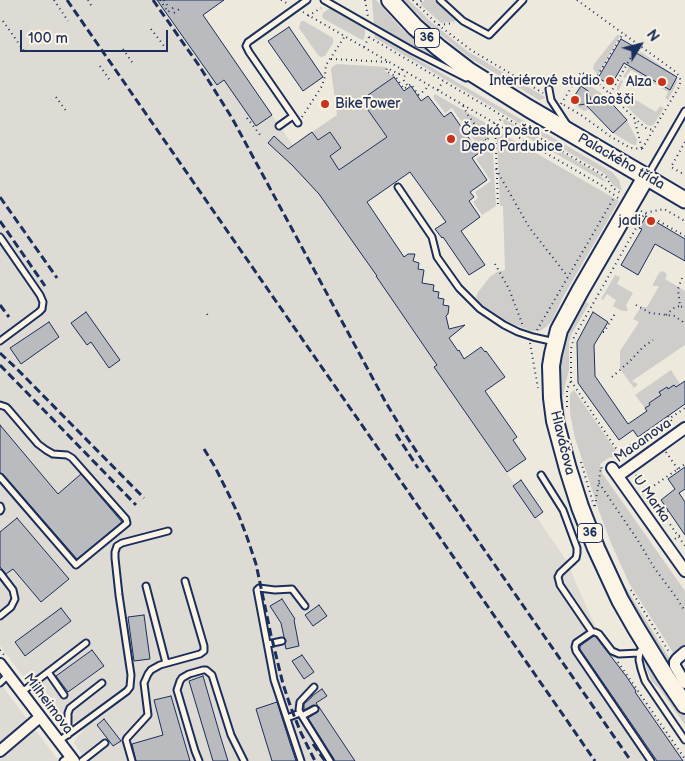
<!DOCTYPE html>
<html>
<head>
<meta charset="utf-8">
<style>
	body { margin:0 }
	#map { position:relative; width:685px; height:761px; overflow:hidden; background:#eee9dd; font-family:"Balsamiq Sans",sans-serif }
	canvas { display:block }
	.north { position:absolute; left:615px; top:20px; width:50px; height:50px; -webkit-text-stroke:4px #fcf5e5; paint-order:stroke; rotate:54deg; font-size:14px; font-weight:700; line-height:20px; text-align:center; color:#1b2f5e }
	.north::after { content:''; display:block; margin:auto; width:18px; height:22px; background:#1b2f5e; clip-path:polygon(50% 0,100% 100%,50% 72%,0 100%) }
	.scale { position:absolute; left:20px; top:30px; width:148px; height:22px; box-sizing:border-box; border:2px solid #1b2f5e; border-top:0; padding-left:6px; font-size:15px; line-height:18px; white-space:nowrap; color:#1b2f5e; -webkit-text-stroke:4px #fcf5e5; paint-order:stroke }
</style>
</head>
<body>
<div id="map">
<canvas width="685" height="761"></canvas>
<div class="north">N</div>
<div class="scale">100 m</div>
</div>
<script>
const g = document.querySelector('canvas').getContext('2d');
g.lineJoin = 'round';
function fill(path, color) {
  g.fillStyle = color;
  g.fill(path, 'evenodd');
}
function poly(rows) {
  const path = new Path2D();
  for (const r of rows) {
    path.moveTo(r[0], r[1]);
    for (let i = 2; i < r.length; i += 2) path.lineTo(r[i], r[i + 1]);
  }
  return path;
}
function stroke(path, color, width, dash) {
  g.strokeStyle = color;
  g.lineWidth = width;
  g.lineCap = dash ? 'butt' : 'round';
  g.setLineDash(dash || []);
  g.stroke(path);
}
function write(font, color, halo, rows, align = 'center') {
  g.font = font + ' "Balsamiq Sans",sans-serif';
  g.lineWidth = 4;
  g.setLineDash([]);
  g.textBaseline = 'middle';
  g.strokeStyle = halo;
  g.fillStyle = color;
  for (const [text, x, y, turn = 0] of rows) {
    g.save();
    g.translate(x, y);
    g.rotate((+turn || 0) * Math.PI / 180);
    g.textAlign = isNaN(turn) ? turn : align;
    if (halo) g.strokeText(text, 0, 0);
    g.fillText(text, 0, 0);
    g.restore();
  }
}
const built = poly([
	[0,0,224,0,203,15,442,361,435,367,566,560,599,635,685,761,87,761,74,743,76,738,83,731,76,722,59,724,0,646],
	[0,683,27,719,59,761,0,761]
]);
const green = poly([
	[372,0,376,0,402,29,432,55,430,57,374,26],
	[404,0,409,0,430,21,467,51,545,97,544,99,539,100,470,58,428,25],
	[425,0,434,0,457,21,441,23,420,4],
	[330,8,365,28,365,34,364,39,362,40,324,19,322,16,323,13],
	[302,21,304,21,333,38,333,43,325,56,321,57,318,55,299,28,300,23],
	[374,34,612,172,619,180,622,191,613,185,606,175,602,172,375,38],
	[618,34,620,36,598,75,593,69,594,64],
	[641,52,673,74,676,78,677,82,675,87,668,100,665,98,668,92,631,70,625,78,623,77,637,53],
	[337,64,387,67,385,71,394,77,361,100,382,131,388,136,339,170,330,156,341,148,330,132,318,140,312,132,337,115,331,70,332,67],
	[621,80,623,81,619,90,656,112,660,106,664,108,654,124,651,126,647,125,634,114,617,96,617,87],
	[584,84,587,84,604,95,588,110,584,111,573,104,572,100,581,85],
	[435,94,489,125,490,130,489,136,477,144,452,108,445,113,433,97],
	[504,119,599,174,607,183,504,124,503,121],
	[627,120,637,140,636,145,631,144,613,133],
	[500,134,503,134,619,201,563,297,552,321,546,327,540,331,530,331,506,321,483,305,479,302,476,297,478,292,490,277,497,272,505,270,503,206,500,206,497,139],
	[481,145,489,147,493,152,496,206,482,215,473,202,478,198,475,192,491,181,476,159,483,154,479,147],
	[662,271,666,273,667,275,665,279,685,291,685,345,632,381,638,384,634,388,620,369,620,351,639,322,633,319,641,307,647,307,659,286,653,286,653,284,659,273],
	[615,275,620,277,617,284,633,293,626,305,628,311,622,311,613,306,616,300,607,294,603,300,601,299],
	[586,302,589,304,571,335,569,343,569,370,565,386,563,398,565,416,570,440,580,476,596,521,614,564,623,583,671,661,675,675,673,676,634,613,597,533,577,479,563,423,558,399,559,370,561,359,564,346,570,330],
	[671,370,680,384,670,391,666,387,660,392,663,396,656,401,654,399,649,403,650,405,645,408,635,395],
	[574,390,618,454,611,458,610,457,600,464,602,473,685,591,685,647,674,654,629,583,611,543,599,511,575,438,570,413,570,394],
	[643,657,645,657,685,717,685,725,659,688,652,682,647,670]
]);
const building = poly([
	[157,0,224,0,203,15,272,115,256,126,224,80,217,85,157,0],
	[289,27,323,77,303,91,268,41,289,27],
	[621,39,633,46,631,50,677,77,670,90,624,63,611,85,598,78,621,39],
	[394,77,404,91,411,86,421,101,428,96,444,117,451,112,479,153,472,158,487,180,470,192,474,197,469,201,480,217,461,231,485,265,469,275,443,237,442,238,435,229,446,222,410,172,367,202,404,257,408,254,415,254,413,261,419,263,418,269,424,270,422,283,434,285,433,291,439,292,438,298,444,299,443,305,449,306,448,314,446,316,449,329,465,325,449,338,458,351,459,350,464,359,481,347,485,352,486,351,505,377,485,391,517,437,513,440,526,459,507,472,434,367,437,365,376,276,377,276,319,194,292,165,268,143,274,136,288,149,312,132,318,140,330,132,341,148,330,156,339,170,387,137,361,100,394,77],
	[581,86,588,91,593,106,604,95,627,120,613,133,585,104,580,105,574,102,573,98,581,86],
	[646,216,685,239,685,261,655,244,638,275,621,265,642,229,639,228,646,216],
	[86,312,120,360,109,368,91,342,87,345,71,323,86,312],
	[593,312,608,322,594,345,595,376,628,424,647,411,645,408,650,405,649,403,661,395,659,392,667,387,668,389,674,385,676,387,685,381,685,404,638,437,633,430,619,440,578,383,577,342,593,312],
	[49,322,59,337,21,364,10,348,49,322],
	[0,425,58,494,81,474,122,522,77,559,3,474,0,473,0,425],
	[685,467,685,489,679,493,685,502,685,535,661,500,675,489,668,479,685,467],
	[521,480,543,512,535,518,513,486,521,480],
	[17,518,69,579,41,602,13,569,6,574,0,567,0,532,17,518],
	[282,599,295,619,294,620,299,646,286,649,285,644,286,641,284,637,281,623,270,606,282,599],
	[319,605,327,616,313,626,305,615,319,605],
	[61,608,71,621,25,656,15,642,61,608],
	[144,615,150,659,134,661,128,617,144,615],
	[594,636,596,637,626,676,636,691,635,692,683,761,657,761,580,649,580,646,594,636],
	[92,650,104,666,68,692,56,676,92,650],
	[302,655,314,672,304,679,292,661,302,655],
	[203,676,220,735,228,761,213,761,189,681,203,676],
	[322,689,327,696,316,703,318,706,313,705,304,710,304,704,312,697,312,696,322,689],
	[171,696,190,761,136,761,132,744,163,735,154,700,171,696],
	[277,702,290,743,296,761,272,761,256,709,277,702],
	[319,707,355,761,335,761,334,759,308,718,318,712,319,707],
	[104,719,121,741,113,746,97,725,104,719]
]);
const path = poly([
	[54,0,68,21],
	[88,0,92,7],
	[160,0,168,12,174,7],
	[164,0,169,8],
	[281,0,288,4],
	[365,0,368,17],
	[413,0,437,24,471,50,543,93],
	[577,0,676,72,679,76,681,81,679,87,642,149],
	[417,5,422,0],
	[303,12,601,185,618,198],
	[174,13,182,7],
	[308,16,321,8],
	[3,21,24,51],
	[439,25,454,23],
	[151,29,164,46],
	[369,37,601,174,606,177,613,188,622,194],
	[638,45,610,94,634,118,642,149],
	[364,47,369,37],
	[123,49,134,65],
	[331,59,388,62],
	[100,66,111,82],
	[402,69,399,74,387,68,386,71,395,76,404,89,411,84,421,99],
	[595,80,621,37,625,34],
	[407,85,403,79,407,72],
	[438,90,443,81],
	[418,95,425,90,429,85],
	[56,97,67,112],
	[561,104,581,72,595,80,610,94],
	[564,105,581,115,610,136,627,146,631,148,642,149],
	[463,106,468,115,486,140],
	[302,117,322,86,325,76,326,65,345,36],
	[247,118,261,136],
	[634,118,646,128,653,130],
	[495,123,498,205],
	[498,125,502,116],
	[483,142,495,150],
	[685,142,671,167,685,175],
	[475,147,495,134],
	[496,169,529,227,568,277],
	[641,211,685,236],
	[495,264,509,289,523,326],
	[682,278,678,289,680,306,685,308],
	[636,305,650,313,674,316,682,321,685,325],
	[207,314,208,316],
	[666,315,675,307,680,306],
	[537,330,615,196],
	[603,332,604,332,616,312],
	[530,343,538,388],
	[612,377,630,361,643,347,653,340],
	[571,381,619,453,685,408],
	[567,407,567,389,571,381,571,349,574,337,643,216,645,213,664,209,685,221],
	[668,416,674,424],
	[645,432,651,440],
	[666,452,679,471],
	[581,462,594,506],
	[636,475,685,546],
	[599,483,637,539,655,569,676,597,685,611],
	[642,494,685,464],
	[595,506,601,467,602,469],
	[659,517,668,511],
	[675,539,683,533],
	[631,590,669,652],
	[0,650,5,656],
	[618,662,685,759]
]);
const lane = poly([
	[324,0,413,51,466,78],
	[440,0,463,21,489,35,523,0],
	[549,89,551,100,568,126],
	[298,123,249,52,246,46,248,42,251,40,307,0],
	[279,126,293,116],
	[648,175,685,111],
	[398,187,432,237,437,257,459,288,480,309,504,325,518,332,533,337,555,342],
	[0,237,40,295,43,302,42,309,39,312,0,341],
	[0,405,6,407,8,409,38,444,46,450,53,454,67,455,72,458,126,519,127,523,76,565,0,477],
	[541,475,563,510,577,548,577,553,576,558,560,573,558,577,560,585,592,632],
	[0,506,1,509,0,511],
	[0,573,13,590,15,599,11,607,0,616],
	[146,586,166,663],
	[268,644,282,641],
	[640,651,639,660,641,669,645,681,685,740],
	[639,653,619,654,612,651,599,634,595,632,592,632,576,643,575,647,576,651,651,761],
	[48,672,64,695],
	[0,683,8,675],
	[22,692,86,643],
	[315,709,302,716,330,761],
	[302,716,299,710,300,702,314,687],
	[287,718,300,713],
	[68,735,68,713,70,708,102,683],
	[59,741,127,691,130,687,131,675,119,595,115,558,115,552,117,546,122,543,168,531],
	[63,761,70,756],
	[82,761,105,743],
	[132,761,126,740,127,738,148,715,144,683,148,674,151,670,160,665,200,654,204,651,204,646,185,581],
	[199,761,195,751,177,690,180,681,182,678,189,674,203,670,206,670,212,675,231,735,244,761],
	[301,761,274,680,257,590,259,588,275,590,292,589,305,606]
]);
const street = poly([
	[612,468,685,571],
	[618,476,685,428],
	[685,652,677,659,675,662,675,666,685,683],
	[0,664,74,761],
	[0,751,40,717]
]);
const secondary = poly([
	[646,177,685,200]
]);
const primary = poly([
	[390,0,415,27,439,48,469,71,528,108,646,177,580,291,559,330,553,354,551,366,552,398,555,421,568,469,580,507,596,548,620,600,636,628,666,677,685,705]
]);
const rail = poly([
	[67,0,595,761],
	[153,0,200,67,232,118,385,401,403,431,424,463,631,761],
	[0,197,57,278],
	[0,221,45,286],
	[0,305,9,317],
	[0,353,17,369,144,498],
	[0,365,136,505],
	[396,434,418,468],
	[204,449,215,467,229,495,239,516,248,540,256,564,271,635,283,684,291,708,301,733,315,761],
	[313,744,325,761]
]);
const markers = [
	[610,81,5,"#c8321e"],
	[662,82,5,"#c8321e"],
	[575,100,5,"#c8321e"],
	[325,104,5,"#c8321e"],
	[451,139,5,"#c8321e"],
	[651,221,5,"#c8321e"]
];
const shields = [
	[427,38,25],
	[590,533,25]
];
const shieldNames = [
	["36",427,38],
	["36",590,533]
];
const poiNames = [
	["Interiérové studio",600,81],
	["Alza",652,82],
	["Lasošči",585,100,"left"],
	["BikeTower",335,104,"left"],
	["Česká pošta -",461,131,"left"],
	["Depo Pardubice",461,147,"left"],
	["jadi",641,221]
];
const streetNames = [
	["Palackého třída",621,162,30],
	["Macanova",643,441,-35],
	["Hlaváčova",562,443,76],
	["U Marka",651,499,55],
	["Milheimova",48,704,53]
];
fill(built, '#dedbd4');
fill(green, '#cfcdca');
fill(building, '#babbbe');
stroke(building, '#1b2f5e', 1);
stroke(lane, '#1b2f5e', 9);
stroke(street, '#1b2f5e', 14);
stroke(secondary, '#1b2f5e', 19);
stroke(primary, '#1b2f5e', 20);
stroke(path, '#1b2f5e', 2, [1, 4]);
stroke(lane, '#fcf5e5', 5);
stroke(street, '#fcf5e5', 10);
stroke(secondary, '#fcf5e5', 15);
stroke(primary, '#fcf5e5', 16);
stroke(rail, '#1b2f5e', 3, [8, 4]);
for (const [x, y, r, color] of markers) {
  const dot = new Path2D();
  dot.arc(x, y, r, 0, 2 * Math.PI);
  g.fillStyle = color;
  g.fill(dot);
  stroke(dot, '#fcf5e5', 2);
}
for (const [x, y, w] of shields) {
  const box = new Path2D();
  box.roundRect(x - w / 2, y - 9.5, w, 19, 4);
  g.fillStyle = '#fcf5e5';
  g.fill(box);
  stroke(box, '#1b2f5e', 1);
}
write('bold 12px', '#1b2f5e', null, shieldNames);
write('14px', '#1b2f5e', '#fcf5e5', poiNames, 'right');
write('14px', '#1b2f5e', '#fcf5e5', streetNames);
</script>
</body>
</html>
